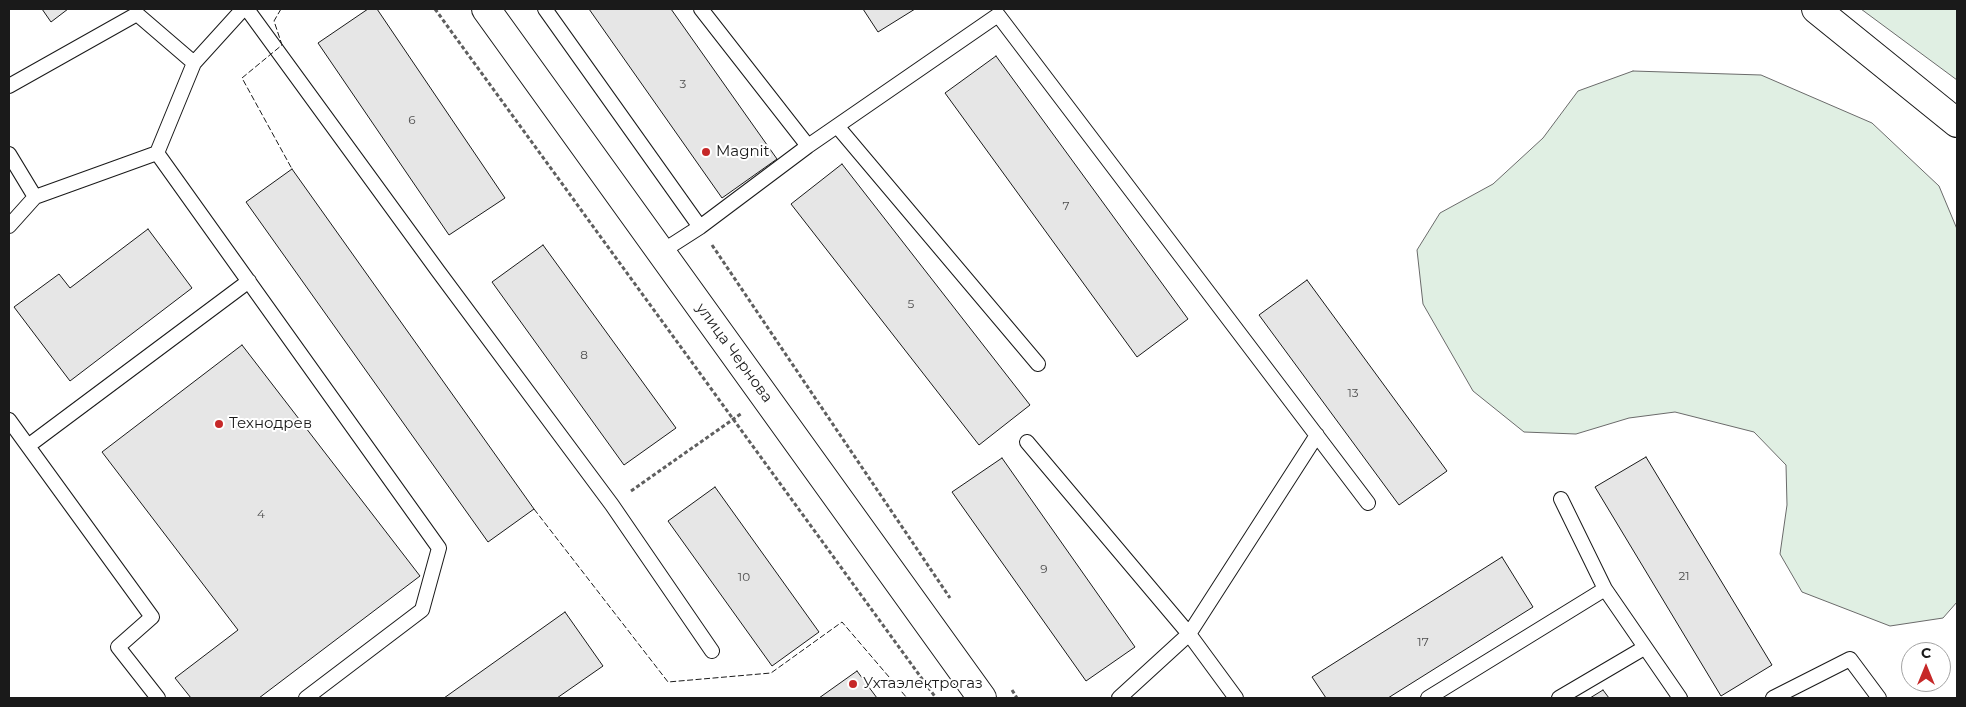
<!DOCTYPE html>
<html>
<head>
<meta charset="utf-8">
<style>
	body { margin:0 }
	#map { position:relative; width:1966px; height:707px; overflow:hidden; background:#fff; font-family:Montserrat,sans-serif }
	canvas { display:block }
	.frame { position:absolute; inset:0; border:10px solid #1a1a1a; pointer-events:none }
	.north { position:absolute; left:1901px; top:642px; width:50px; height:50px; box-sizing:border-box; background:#fff; border:1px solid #a3a3a3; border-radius:50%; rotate:0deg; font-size:14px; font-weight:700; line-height:20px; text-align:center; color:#1a1a1a }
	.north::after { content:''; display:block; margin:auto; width:18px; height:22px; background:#c62828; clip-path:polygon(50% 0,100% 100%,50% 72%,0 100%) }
</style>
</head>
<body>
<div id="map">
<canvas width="1966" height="707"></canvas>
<div class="frame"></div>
<div class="north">С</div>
</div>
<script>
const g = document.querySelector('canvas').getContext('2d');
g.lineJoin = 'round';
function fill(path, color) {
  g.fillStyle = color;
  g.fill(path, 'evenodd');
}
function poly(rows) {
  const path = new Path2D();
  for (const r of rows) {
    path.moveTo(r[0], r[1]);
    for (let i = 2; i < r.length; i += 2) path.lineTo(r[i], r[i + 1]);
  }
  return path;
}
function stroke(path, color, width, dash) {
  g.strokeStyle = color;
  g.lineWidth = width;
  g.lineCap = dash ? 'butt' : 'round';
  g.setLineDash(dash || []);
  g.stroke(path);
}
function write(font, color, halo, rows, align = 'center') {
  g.font = font + ' Montserrat,sans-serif';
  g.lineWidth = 4;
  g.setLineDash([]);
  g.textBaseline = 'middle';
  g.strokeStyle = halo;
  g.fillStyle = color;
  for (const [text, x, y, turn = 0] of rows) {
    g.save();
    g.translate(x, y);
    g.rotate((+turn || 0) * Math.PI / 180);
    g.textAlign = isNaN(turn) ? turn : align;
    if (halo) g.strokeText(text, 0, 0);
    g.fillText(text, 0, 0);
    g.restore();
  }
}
const green = poly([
	[1861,9,1957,9,1957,80,1861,9],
	[1633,71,1761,75,1872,123,1939,186,1957,229,1957,602,1943,618,1890,626,1802,592,1780,554,1787,505,1786,465,1754,432,1675,412,1629,418,1576,434,1524,432,1473,391,1423,304,1417,250,1440,213,1493,184,1543,138,1578,91,1633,71]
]);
const building = poly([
	[42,9,68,9,51,22,42,9],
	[368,9,377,9,505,198,449,235,318,43,368,9],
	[589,9,671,9,777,159,722,198,589,9],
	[863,9,915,9,878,32,863,9],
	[996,56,1188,319,1137,357,945,93,996,56],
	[842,164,1030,405,979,445,791,204,842,164],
	[292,169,534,509,488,542,246,202,292,169],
	[148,229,192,288,70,381,14,307,59,274,70,288,148,229],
	[543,245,676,428,624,465,492,282,543,245],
	[1307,280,1447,471,1399,505,1259,315,1307,280],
	[242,345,420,576,259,698,191,698,175,678,238,630,102,452,242,345],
	[1646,457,1772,665,1721,696,1595,487,1646,457],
	[1002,458,1135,647,1086,681,952,492,1002,458],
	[715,487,819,632,772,666,668,521,715,487],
	[1502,557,1533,607,1388,698,1326,698,1312,677,1502,557],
	[565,612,603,666,557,698,444,698,565,612],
	[857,671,877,698,819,698,857,671],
	[1603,690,1609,698,1590,698,1603,690]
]);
const path = poly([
	[435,9,936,698],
	[712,245,950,598],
	[631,491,742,413],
	[1012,690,1017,698]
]);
const service = poly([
	[247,9,438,271,612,505,712,651],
	[545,9,700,227],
	[701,9,808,146],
	[9,86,137,14,194,63,243,9],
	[837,126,1038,364],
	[157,153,439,548,422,610,306,698],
	[9,154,35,197],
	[9,226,35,197,157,153,194,63],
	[661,252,700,227,808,146,998,15,1368,503],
	[9,420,152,617,118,647,158,698],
	[1027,442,1189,634,1236,698],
	[28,446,249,281],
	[1561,499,1605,589,1680,698],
	[1119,698,1189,634,1317,435],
	[1428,698,1605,589],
	[1559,698,1644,648],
	[1773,698,1850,659,1879,698]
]);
const minor = poly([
	[486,9,982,698]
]);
const secondary = poly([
	[1816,9,1957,123]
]);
const fence = poly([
	[281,9,274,21,282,45,242,78,292,169],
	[534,509,668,682,771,673,842,622,907,698]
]);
const markers = [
	[706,152,5,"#c62828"],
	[219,424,5,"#c62828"],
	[853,684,5,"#c62828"]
];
const numberNames = [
	["3",683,84],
	["6",412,120],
	["7",1066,206],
	["5",911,304],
	["8",584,355],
	["13",1353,393],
	["4",261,514],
	["9",1044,569],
	["21",1684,576],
	["10",744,577],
	["17",1423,642]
];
const poiNames = [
	["Magnit",716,152],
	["Технодрев",229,424],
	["Ухтаэлектрогаз",863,684]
];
const streetNames = [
	["улица Чернова",734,353,54]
];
fill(green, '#e0efe3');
stroke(green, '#6a6a6a', 1);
fill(building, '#e6e6e6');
stroke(building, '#1a1a1a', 1);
stroke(service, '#1a1a1a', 16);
stroke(minor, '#1a1a1a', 30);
stroke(secondary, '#1a1a1a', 30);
stroke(path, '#5f5f5f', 3, [4, 2.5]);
stroke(service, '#fff', 14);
stroke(minor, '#fff', 28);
stroke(secondary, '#fff', 28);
stroke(fence, '#1a1a1a', 1, [6, 2.5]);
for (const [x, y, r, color] of markers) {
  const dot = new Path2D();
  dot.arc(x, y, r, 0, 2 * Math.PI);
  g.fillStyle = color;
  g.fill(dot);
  stroke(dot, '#fff', 2);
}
write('12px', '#4d4d4d', null, numberNames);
write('15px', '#1a1a1a', '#fff', poiNames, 'left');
write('15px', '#1a1a1a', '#fff', streetNames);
</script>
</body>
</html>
